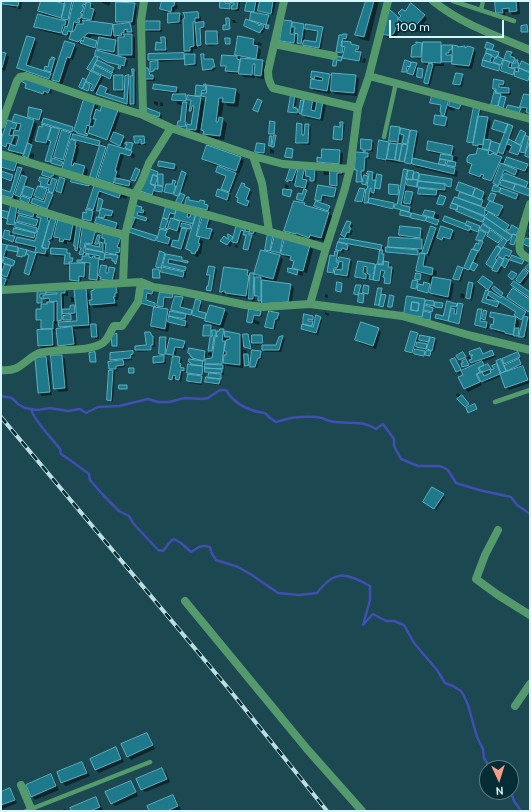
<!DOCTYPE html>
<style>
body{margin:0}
#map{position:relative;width:531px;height:812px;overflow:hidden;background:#1b4851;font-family:Cabin,sans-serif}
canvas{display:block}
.frame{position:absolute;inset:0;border:2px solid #d7f6fe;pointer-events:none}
.north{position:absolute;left:479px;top:760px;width:40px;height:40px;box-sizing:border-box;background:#072d34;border:1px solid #5a7d85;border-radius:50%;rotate:176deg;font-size:11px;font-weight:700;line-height:16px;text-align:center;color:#d7f6fe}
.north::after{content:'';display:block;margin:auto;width:14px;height:18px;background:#f49e8a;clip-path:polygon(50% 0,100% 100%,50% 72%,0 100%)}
.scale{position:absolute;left:389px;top:20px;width:115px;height:18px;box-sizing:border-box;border:2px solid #d7f6fe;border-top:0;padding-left:5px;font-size:12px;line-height:14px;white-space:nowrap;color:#d7f6fe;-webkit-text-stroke:3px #072d34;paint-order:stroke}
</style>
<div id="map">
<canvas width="531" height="812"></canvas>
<div class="frame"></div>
<div class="north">N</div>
<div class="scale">100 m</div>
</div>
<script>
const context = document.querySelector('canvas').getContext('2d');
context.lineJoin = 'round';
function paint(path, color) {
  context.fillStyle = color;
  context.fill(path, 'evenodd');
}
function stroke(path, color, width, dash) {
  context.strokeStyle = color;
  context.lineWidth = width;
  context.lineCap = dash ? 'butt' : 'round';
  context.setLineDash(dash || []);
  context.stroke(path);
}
paint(new Path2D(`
 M1,1H18L16,8L1,4Z
 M20,1H22L21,9H18Z
 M42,1H80L87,4V3L91,4L93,6L92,9L96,12L93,22L112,25L115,28L121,25L117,22L134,4L137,7L135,25H131L134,34H131L135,38V58H124L128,61L126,67L123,66L121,70L119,68L120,66L110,63L98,57L102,53L97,48V50L74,42L71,38L64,34V36L39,30L35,26L45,16L39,11ZM82,21L84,22V25L81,23ZM126,31H128L131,35H126ZM115,35L117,38H119V54L124,59L104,53V52L115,54L117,43L114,40ZM92,36L100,37L99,45L97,42L88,39Z
 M99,1H111L109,6Z
 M163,1H177L176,4L178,6L177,9H175L174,14H180L182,16V20L186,19L198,14L201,17V21H198V23H203L205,25V29H201L202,47H200L197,45V49H193V55L196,57L197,66H188L186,64V60L156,62L158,63V69H154V72L151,71V61L149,60L183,54L186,57L190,55L185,51L184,20H180L181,24H171L169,22V13L164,12L161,9Z
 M221,1H227V4H229L233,7L236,6L232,3V1H240L239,11H235L231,7V10H223L221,8Z
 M248,1H256L258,2L255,14L263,15L259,11L261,1H276L273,15L266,14L270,18L267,28V26L262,24L266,28L262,34L245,26L254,23L251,20L252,13L246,10Z
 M367,1H379L369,41L360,39L356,35Z
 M496,1H519L520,14L513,15L510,12H505V16H501L497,13Z
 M405,12L424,15L427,19L416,33L401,20L397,36L394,39L386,37L383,34L398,18L399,19Z
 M232,20H235L236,23H233Z
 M284,21L304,25L306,27L322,28L324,30L321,49L306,46L303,44V46L300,45L296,42V44L283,42L281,40ZM293,28H296L295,33L299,35L298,39L295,35H292ZM306,28L308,31L319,32L317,43L304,41Z
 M159,22L161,24L162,32H148L146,30Z
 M217,32L219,34V45L209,46L207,44Z
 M346,35L348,37V40H344V42L351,43L360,49L359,52L362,55L361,62H362L364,58L366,59L365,63L345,59L343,57L344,55L339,53L337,51L340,36Z
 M165,38L167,40V52L158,51L156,49Z
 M34,39L37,42L29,67L49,74L45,70L48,68L55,59L57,61L53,73L48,72L54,78L74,45L77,48L73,60L71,59L62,85L57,83L53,79L52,82L21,71L18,68Z
 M254,40L257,44L258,42L262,44L261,46L255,44L261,50L259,61H263L266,64L264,79L258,78L255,75V78L244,77L241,74L228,73L226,71V68L222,66L223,56L238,57L236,55ZM239,58L242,59V63L239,60Z
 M423,43H441L444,46H452L458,48H473L476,52L472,69L456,67L453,63H444V66H435L430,86L428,85L425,83L429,65H426L423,62V59L414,58L412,56L421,44L423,46ZM450,51H454L453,58L450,56Z
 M493,45L492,51L499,53L498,58L503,60L502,65L497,64L502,69L511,53L513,55L512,58L517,61L518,64L521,66H530V82L504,72L501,70V72L485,67L483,65L488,62L485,59L488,49ZM493,56L496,57L494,62L498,65L491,63ZM511,66L513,68L520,69L518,73L510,69Z
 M1,53L6,54L9,57L5,71L1,70Z
 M204,55L206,57V60H212L215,62L216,69H214V71H207L204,69Z
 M95,57L98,60V61L115,70L113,74L108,72L113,77L111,80L104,77L99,86L109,91L107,94L125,101V92H117L115,90L123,76L126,79L129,76L131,78L133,77L134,70L136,72V105H133L131,103V96H130L129,105L99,95L92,90L94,86L87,81L93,71L88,68ZM96,64L102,69L101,70L95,66Z
 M406,62L412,64H416L418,66L415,76L408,73L411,67L408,66L406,73L403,71Z
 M148,69L150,71L151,76L155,78V81H147L145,79Z
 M313,72L329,75L333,78L355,76L359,79L357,96L335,94L331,89L330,94L314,91L311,88ZM318,79L324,80L323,82L318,81Z
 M462,75L464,77L462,87L456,86L454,83Z
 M84,80L90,87L89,91L83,87V89L81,87Z
 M495,80L503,82L505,84V86H501V88L509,89L511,91V95H501L506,99L503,108L492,104L495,90L494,89Z
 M27,85L50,88L52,90L51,94L46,93L45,95L28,90L26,88Z
 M205,85L208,87L236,90L240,95L238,107L228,106L224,102L221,119L227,123L224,140L209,138L200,128V133L191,132L188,129L180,128L178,126L181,122L183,106L177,104V102L173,100L174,93L157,91L154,89L177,88L179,90L178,95H185L188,98H199L196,95L205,87ZM204,91L207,92V94H203ZM203,96L206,100V103L200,98H203ZM187,99L191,103V107L187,104ZM188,109L194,114L192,126L186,124Z
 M295,96L297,98L295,110H297L300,113L303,101L305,103L312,100L317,104L323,102L326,105L323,121L306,118L303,114H301L299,112V115L291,113L289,111Z
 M530,96V115L527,112V111L525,110L521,107Z
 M258,100L263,103L259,112L255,111Z
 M448,100L451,104L460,105L462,107L461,110L455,108L454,111L448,109L446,117L448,120L447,127L437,125L435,123L441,116L442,106L434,104L432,102Z
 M154,101L158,102V106L154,104Z
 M160,102L163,103V106H160Z
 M94,103L98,106L96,110L100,112L117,111L120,114L114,133L126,139L122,147L111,141V142L93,136L89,132V136L77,133L75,130L74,133L69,132L74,137H82L80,135L100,142L102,144L101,147L108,151L131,152L135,155L134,158L124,155L118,174L120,175L119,179L130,182L132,184L131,188L117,184L116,186L103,182L99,178L98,180L93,178L101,148L74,140L79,145L78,148L79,150L75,164L85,166L88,170L86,179L65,162H63L62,166L48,163L46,161L52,143L49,140L48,145L38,142L36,140L47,127L43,123L45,119L73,128L75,130ZM94,118L97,121L95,124L93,122ZM54,157L59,162L53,160Z
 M479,108L481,110L480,117L487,118L491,122L487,141L501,147L505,134L495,131L493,129L512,126L514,128L510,140L516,144L521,132L525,133L519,146L522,148L526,134L530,139V159L526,156L527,155L521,153L520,156L506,150L505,155L499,152V155L490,150L485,149L484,147H481L480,150L501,158L506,162L527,165L529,167L527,173L520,170L517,176L506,172L505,174L527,182L529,184L527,189L530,190V197L501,185L500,188L502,190L518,194L520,196L518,200L503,195L501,193L494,191L499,188L494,183L487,181L484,178L483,179L473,176L470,172L472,165L468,161L477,155L479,148L468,142Z
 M41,111L43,113L41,121L32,119L37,124L31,146H32L30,153L34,154V158L25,157L13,153L10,149L1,145L8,122L16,124L13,121H33L29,117ZM16,125H18L14,134L19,138L17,147L13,146L16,139L11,136ZM19,125L21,126L20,133L17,132Z
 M148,114H160L162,116L161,119Z
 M343,123L345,125L343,141L336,140L334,138Z
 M298,124L302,125L306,128L309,125L311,127L310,145L299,144L297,142Z
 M392,127L400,128L402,130L410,131L412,133L417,132L419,134L414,159L442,166L440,164L442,155L430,152L428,150L429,142L453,147L455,149L453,156L458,157L455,167H453L458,172L457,177L416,167L413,164V165L380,160L378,158L388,143L390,145L393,144L390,141ZM401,134L404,136L403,143L406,145H400ZM446,161L449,162L448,165L451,168L445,166Z
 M275,136L276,137L275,147L270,145L272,137L274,139Z
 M135,137H144L146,139V145H144L140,142L141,145H138L136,143Z
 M372,141L374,143L373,152L364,150L362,148Z
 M264,145L266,147L265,154H259L256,152Z
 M270,149L274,150V154L270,153Z
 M323,150L340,151L343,154L342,166L321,165L318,161L322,159Z
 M357,153L368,154L370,156V159L367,158L366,172H363V176L369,178V175L368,174L373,173L375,175L374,181L377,183L381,176L382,177L380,189H376V194L372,192L370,199L393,204L395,206L398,205L400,196H392L390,194L398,186L401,189L405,170L413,172L414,174H419L451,180L453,182L452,188L447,187L446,192L439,191L438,197L421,196L419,194L422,187L407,184L406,192L412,193L414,195L412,205L407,204L404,201L403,206L410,208L412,210L411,214L427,218L424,215L434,213L439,215L438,221L434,217L433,220L439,222L438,225L414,219L411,217L402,215V211L395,208V210L371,205L370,203L369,205L367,204L364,202V204L358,202L356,200L364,190L367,192L369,187L368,185L359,183L357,181L358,172L356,170Z
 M1,158L17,163L19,165L18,168L22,169L25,173L24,176L28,179L26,187L34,190L36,193L45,189L41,185L42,183L40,181L48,180L51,183L56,181L59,184L65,179L67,181L63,194L56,190L55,194L51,193L49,191L50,189L44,188L49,192L46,209L34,204L32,202L33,198L32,197L31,198L27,197L31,200L29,204L22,201V198L17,196L16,201L1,196V190L11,193L14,183L1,178V172L13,176L15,179L17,173L1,168ZM23,194L28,199L22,197ZM35,196L43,201L42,202L33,199Z
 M241,158L244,161L239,174L234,172L238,175L231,193L226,191L231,196L229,201L219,198L217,196L227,193L223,189L227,176L217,172L219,167L207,162L203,159Z
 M175,165L177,167L176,171L161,168L159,166Z
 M304,168L307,171L315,170L317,172L316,183L313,182L311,178H309L305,175L304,180L309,183L307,190L305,189L307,192L304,201L298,200L303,195L305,189L298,188L296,186L298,176H296L294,183L291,181L290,183L287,181L296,169L298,172Z
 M323,169L341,171L343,173V175H339L338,187H334L337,191L336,198L324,197L323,203L318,202L316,200L318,186L334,188L331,185V175H324Z
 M149,170L163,175V186H161L165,190L173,186L175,182L178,185L186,174L188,176L181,195L185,197L182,204L178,202L180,197L176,195L175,196L167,193L163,190V192L156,191L154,196L141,191ZM159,176V185L162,187L156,189L152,184L156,185Z
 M54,173L56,175L55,178L53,177V179L45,177L43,175Z
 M72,181L91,184V187L74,183Z
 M285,184L289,186L288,189L285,188Z
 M459,184L476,191L478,204L480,205L485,194L486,195L483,202L484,203L482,208L486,210L491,201L495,195L496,196L494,203L504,209L500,217L493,216L511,228L519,229L514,245L511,244L508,241L503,248L511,252L513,254L512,256L523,261V264L512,260L508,256L506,260L510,262L506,268L503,266L499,274L495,272L494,269L487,264L497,247L505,252L500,245L490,238V234L482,229L481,232L486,234L482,243L484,244L480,251L475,249L480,241L478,240L480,234L472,230L471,233L446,223L444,221L446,217L467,225L468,222L481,229L489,228L484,223L460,213L458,211L459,206H457L456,210L451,208L458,200L461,193L457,190ZM487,210L489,213L486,218ZM496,232L505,238L503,241L495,233Z
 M244,185L246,188L252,192L248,202L250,204L249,207L238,202Z
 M95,186L127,196L126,199L122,197L121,199L101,193L99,199L103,201L101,209L112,212L114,214L113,218L107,216L106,221L117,224L119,226L117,230L98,225L96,222L104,220L100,217L101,212L98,210L100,200H98L95,211L91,209L95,214L93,222L85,221L83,219L93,212L88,207Z
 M53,196L54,197L49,210L48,209Z
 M189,198L191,201L200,203L204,202L206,204V206L210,208L209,211L188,206Z
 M294,202L305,204L308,207L320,210L315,206L329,207L331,209L330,214L333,217L325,242L315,239L314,242L290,235L285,230Z
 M135,206L142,208L146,213L145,215L140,213L139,216L147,218L149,220L148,222L137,219L133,229L156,237L159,239L164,231L161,228L167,220L164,217L167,207L188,213L191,216L192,214L209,219L211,221L208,229L214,232L211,240L198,237L203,241L201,254H199L198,257L195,256L187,249L194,225H191L190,229L184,228L188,232L183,250L174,247L172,245L178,242L181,233L171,230L169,228L171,221L168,220L166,229L169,231L164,229L168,234L167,238L172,241L170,246L160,243L158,240L157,242L130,233ZM172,214L176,215L174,221L170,219Z
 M17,207L19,209L34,213L36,215L35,218L22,215L18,211L16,223L23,225L18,221H38L40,224L41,219L39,216L47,217L51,221L52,220L58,223L73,225L77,229L80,226L84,230L99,232V234L96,233L95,240H99V243L103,244L107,247V244L103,238H120L124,241L122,256L119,255L118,257L117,264L113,259L106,258V261H103L101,257L94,256L100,261V272L106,267L109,270L114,269L116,271L114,283L103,280L99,276V281H92L90,279L91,265L86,264V278H81V282H73L71,280V266H67L65,264L66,257L54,256L52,254L67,250L71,256V259L74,261V264H78V261H83V256L81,254V252L76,250V234H75L73,243L67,241V244H64L54,235L53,241L51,240L50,243L51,245L50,250L44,249L49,254L48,257L39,255L36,251L37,249L20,245L16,241L15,243L6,240L4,238L6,231L10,232L12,234L11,236L17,240L36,242V239L16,235L14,233L20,231L16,227L10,226L8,224L9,220L1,219V211L8,213L10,215ZM34,226L39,228L38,231ZM95,242L101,245L100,248L94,246ZM86,251H88L87,257H85ZM105,251L109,255H105ZM88,255L94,256L93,259L91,258Z
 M528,219L530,220V226L527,225Z
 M348,222L353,225L351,230L353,231L351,235L349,234L347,239L382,246L384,248L383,262L389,263L391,265L390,268L394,270L391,285L387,284L385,282L386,279L384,277L385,272L382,271L380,283L377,282L375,280L374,281H372L370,279L371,276L368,268H365L364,274L368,277L367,280L358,279L356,277L359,263L374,265L377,267L382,266L379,263L380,251L346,244L350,248L349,251L344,250L343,253L337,250L343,245L340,241L345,240V237L342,235Z
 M237,225L248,229L247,233H249L251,229L256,232L255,235L251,234V236L253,238L250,251L244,248L247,237L244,234L245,232L243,231L239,244H236L238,246V248L234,246L235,245H237L233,241L230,247L224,243L232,238L234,240Z
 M401,227L421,229L423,231L422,240L426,244L436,229L438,231L429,256L423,252H420V254L425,255L427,257L425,268L437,271L436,276L434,275L433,278L451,281L454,284L451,300L434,296L430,292L429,294L412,288L414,281L418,283V285L424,287L429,285L432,287V283L429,282L430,276L419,273L417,271L421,256L389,253L387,251L391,249L389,246L404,239L400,235Z
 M442,227L455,233L452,240L445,238L444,241L438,237Z
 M529,229H530V238L528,236L530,233L528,231Z
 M269,234L310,246L313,250L307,273L303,272V276L289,272L297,271L294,267L295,263L291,260L292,258L286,257L283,254L275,253L272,250L271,254L279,256L283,259L276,283L291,285L294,288L291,305L261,303L255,295V301H252L250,298L229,296L227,294L224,295L221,292L247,271L250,274L255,275L261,251L270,253L266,250ZM256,274L257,276L260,278H256ZM260,278L275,282V283L263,280Z
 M1,239L3,241L2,245L8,248V246L38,254L31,276L25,273L30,257L26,253L25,257L23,256L22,257L18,256L19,252L8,250L6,259L14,261V266L1,262Z
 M337,252L339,254V258L350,260L352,262L349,278L337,276L334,273V274H330L328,272ZM338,261L344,264L342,271H338Z
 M477,252L479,254L475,264L478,266L475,271L472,269L471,272L465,268Z
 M164,253L167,256L182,258L184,260L183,263L171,260L170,264L185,268L187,270L185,278L164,274L162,272L163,270L157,267ZM164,265L168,270L163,269Z
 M1,264L12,269L9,279L2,275L1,278L8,281L5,289L1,288Z
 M215,268L217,270L212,292L207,289L209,287L211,277L208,275Z
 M462,268L464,270L461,282L454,278Z
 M528,273L530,275L523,285L519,282Z
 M483,277L492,284L494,286V287L503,295L502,296L493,288L490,291L481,284Z
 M473,284L475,286L472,301L467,298Z
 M360,286L359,294L364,295L363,303L359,302L360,296L355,294Z
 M116,287L119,290L118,300H115L117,303L118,306L94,308L90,304L91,325H95L98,327L99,339H95L93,337L92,328L73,329L75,332L77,347L62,348L59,345L63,329L60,327L61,323L57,319V324H55L56,331L54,332L55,347L41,348L39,346L45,331L42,328V323L37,320L42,310V305H40L38,303V291L46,290L48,293L64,289L68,292V296H64V310H71L74,306L77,309L86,289L89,293L90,301H93ZM41,296H44V298L47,301H51L53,303L44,305ZM71,315H77L78,322H65L64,321L71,320Z
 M144,289L152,291L154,293V295L149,294L147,302L155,303L157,306L156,308L161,309L158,306L161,293L172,295L175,298H182L184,300L182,308L191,311L194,313L200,302L202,304L200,313L207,316L224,310L228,313L223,328L209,324L206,321L210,319L194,315L193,316L188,315L186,322L188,324L187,328L170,322L168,332L155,329L152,326L155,308L143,305L141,303ZM166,298L175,300L172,312L170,313L167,310L164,309Z
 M381,289L383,291V296L386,297L384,307L378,306L376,304Z
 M488,292L501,299L502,297L528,315L526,318L529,320L526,339L520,336L523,322L515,315L517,312L490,295L488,300L498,303L500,305L499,308L485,304L483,302Z
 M461,293L465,295L464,299L460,297Z
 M325,294L328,295V298L325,297Z
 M71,297L74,298V302H71Z
 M425,300L427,302H434L436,304H442L443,308L436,307L434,305H428L427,307L433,309L432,312L428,311L432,314L430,320L408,317Z
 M447,302L456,304L458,307L462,305L464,307L460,325L452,323L450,321L449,322L438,320L436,318L444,317Z
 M250,310L260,312L262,314V317L255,316V320L260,322L259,325L254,323V324L250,323L248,321Z
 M482,310L484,313V311L488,313L486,320L482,319V322L487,323L489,325L488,329L478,327L476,325Z
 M325,312L329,314L328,316L325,314Z
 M492,313L516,318L519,322L518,329L519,330L518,336H516V338L494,331L491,328L494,326V320L491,317Z
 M278,314L280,316L279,321L277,320L275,330L268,329L266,327Z
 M305,315L313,317L316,320L320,317L322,320L318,335L304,331L302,329Z
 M211,326L213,328V331L220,332L224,330L226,332L240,335L244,339L248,335L250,337V342L252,344V350L247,349L243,345V350H246L249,366L246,365L244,351H243V368L227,366L225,364L224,370H221L224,372V375H222L221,379H218L221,382V385L208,384L206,382L211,379L210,374L206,372V365H208L206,363L213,359V356L208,355V353H211L209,351L211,337H206L204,335Z
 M378,329L381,332L376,349L360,343L357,340Z
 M412,332L420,336L435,339L437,341L434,352H432L431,357L425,354V356L414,355L408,353L406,351ZM419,339L430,343L429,347L427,345L418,343ZM417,347L428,349L427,354L425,352L416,350Z
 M149,333L155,339V347H152V351L138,352L136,350L147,346Z
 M262,336L264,338V346H277L279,338L283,337L285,339L281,352H265L263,350V344L255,345L253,343Z
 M166,338L168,340L167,347L184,342L186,344L185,350L177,348L176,355L167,353V356H163L166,359V364H156L154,362L163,357L160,354Z
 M492,351L496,357L482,362L486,366H488L491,370L485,373L483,370L480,371L485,376L493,373L496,365L501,370V361L506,373L509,372L505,364L517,353L521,359L519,360L526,371L530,383L509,390L506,387L502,376L484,383L480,379L482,385L468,392L465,388L464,376L462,372L459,374L457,372L451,361H456L462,372L474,366L470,360V361L467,357L469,356L472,360L473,356L471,355L483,354Z
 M133,352L135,356H132V360L122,361L125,363V367L117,368L118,370L115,371L113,402H110L108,400L110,370L109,363L114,362L111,360Z
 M205,352L207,354L206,359L205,358L203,377L200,376L203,379L202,385L190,383L188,381L191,376L188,373L192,364L190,362L197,360L193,358L189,353Z
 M260,352L262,354V359H260L257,368H253L251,366Z
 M62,356L65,359L68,391L59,392L55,388Z
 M169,356L175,357L180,358L182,360L181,365L182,368L186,370L185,372H183L181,382L175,378L174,381L170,379L173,356Z
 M46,358L49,361L52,395L42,396L39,393L36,359Z
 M458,393L471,407L475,406L477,410L470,413L456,395Z
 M443,495L445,497L436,510L426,504Z
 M147,734L150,737L155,749L131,760L128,756Z
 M116,749L119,752L124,762L99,773L96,770L92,759Z
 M82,763L85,766L90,776L66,786L62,783L58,773Z
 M162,769L166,772L170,782L145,792L142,789Z
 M51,775L54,779L59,790L35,800L32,796Z
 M131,782L134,786L138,796L115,806L111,803Z
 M10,789L13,793L17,803L1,810V793Z
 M173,796L176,799L181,810L178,811H150Z
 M96,798L99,801L103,810L73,811Z
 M65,809L67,811H60Z`), '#0007');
stroke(new Path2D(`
 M1,396L12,398L18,404L25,408L37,410L50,408L68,411L80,409L86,413L98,407L119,406L148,399L158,402H169L185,398L202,399L208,398L220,390H226C235,405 249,411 265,413L270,418L276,422C281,421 286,419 291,418C300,417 313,416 322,418C325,419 327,421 330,421C346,425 361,419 376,429L383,424L394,439V446L401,459L418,466H440L448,470L456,483L479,490L511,497L517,505L530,514
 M31,409C34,421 52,438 60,449L61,454L70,460L89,474L90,480L103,495L119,511L129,516L133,523L158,550L163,551C167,547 168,542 174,539L181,543L191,552C198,548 201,544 210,547L211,552L216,560L238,567L252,575L278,593L299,595L317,593C335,569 346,573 370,586V600L363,625L373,614L386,621H394L404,625L414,643L437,670L445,683L453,686L461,691L463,694L468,705L477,737L483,749L484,758L490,768
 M511,792L514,801L521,811`), '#414eb3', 2.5);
const building = new Path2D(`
 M3,1H19L18,6L2,4Z
 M41,1H54L65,4L61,18L38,11Z
 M65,1H72L68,20L62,19Z
 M74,1L86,2L85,5L83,4L82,6H84L82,12H81L80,13L82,14L80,19L78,18V20H80L79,23L74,22L72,32L68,31L67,35L62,34L65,26L67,27Z
 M162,1L175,2L174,6H172L171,12L160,9Z
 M220,1H225V3H230V9L220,8Z
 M231,1H238L237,9H231L232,5H234V3H231Z
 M247,1H256L254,12L245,11Z
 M260,1H273L271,14L258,11Z
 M366,1H374L364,37L355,35Z
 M495,1H516L517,11L509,12V8L502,9L503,13H496Z
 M87,2L91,3L90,8L94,9L91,20L82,18Z
 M116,2L135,3L132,22H116Z
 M411,3L425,15L412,30L398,19L401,16L398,13L402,9L405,11Z
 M389,9L398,17V21L394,33L390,36L382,34Z
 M198,12L199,18H195V22H193L194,46L190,47V51H184L183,19L185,18L184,14L183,13Z
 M251,12L269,15L266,25H269L268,29L265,28L266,25L250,20Z
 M168,13H180L179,22L168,23Z
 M38,14L66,21L65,25H63L61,33L34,27Z
 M226,18H229L230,29L223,30V25H226Z
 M246,19L259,24V26L260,24L264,26L262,30H261L260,33L244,26Z
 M83,20L113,24L111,36L88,33L78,42L69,39L71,32L74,31L77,24H83Z
 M283,20L292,21L290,34H295L294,43L280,41Z
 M145,21H160V30H145Z
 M204,22V27L200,28L201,45L197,46L195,23Z
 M293,22L304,24L301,44L297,43L298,34L294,33L295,27H292Z
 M130,23L132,32H127V29L124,30V33H121L122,35L114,36L113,25Z
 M306,24L323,27L319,48L302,45L304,40L316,42L318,31L305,29Z
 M527,25L528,32H521V26Z
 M206,31H217L218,44H206Z
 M124,34H132V55H118V37H124Z
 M343,34H347L346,39L343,38L341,46L343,47L342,53L336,52L339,35H342Z
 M27,36L35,38L26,65L51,73L49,79L17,68Z
 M238,36L254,39L253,45L258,46L256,59L235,55Z
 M85,37L97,41L95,48L80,43L81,40L83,41Z
 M99,37L116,40L114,52L97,49Z
 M161,37H165L166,50H155L156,42L161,43Z
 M225,38H230V44H226Z
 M65,41L75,44L70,58L67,57L59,82L52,80Z
 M342,41L351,42V44L359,46L358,50L356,49L355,51L361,52L359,61L342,58L345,47L342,46Z
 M416,42L422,43L421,57H411L412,46L416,44Z
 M423,42H441V63L422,62Z
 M487,42L494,45L492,50L485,48Z
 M442,45H452V50H449V53H446V55H452V62H442Z
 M453,45L458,46V47L465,46V48L468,46L474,48L469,66L452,64Z
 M487,49L499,52L498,56H497L496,58L486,53Z
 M96,50L126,58L124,66L121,65L120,69L118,68L119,65L107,62L95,55Z
 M507,51L512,52L510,56L515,58L513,63L504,60Z
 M1,52L6,53L2,68H1Z
 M184,53V59L148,60V54Z
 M486,53L492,55L490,62L483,60Z
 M185,54H195V64L185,65Z
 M201,54H204V59H213L215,67H212V69L203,70Z
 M222,55L237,56V59L240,60L238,72L225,71L226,66H221Z
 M95,56L98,58L91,71L87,69Z
 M334,56L342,57L341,61L337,60L336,66H333Z
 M497,56L503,59L501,65L493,62L495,57L496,58Z
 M52,57L55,58L51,72L44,70L45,66L48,67L50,59H52Z
 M241,58L263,60L261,76L254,75L255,64H253L252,75L239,74Z
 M98,60L114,68L112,72L113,73L95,64Z
 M405,60L411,62L410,67L407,66L406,72H402Z
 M483,60L500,65L499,71L482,66Z
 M504,60L510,62L508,67L515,69L513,75L501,71Z
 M515,60H518L517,63H519L518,68H511L512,63H515Z
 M158,61V69H154V71L150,72V62Z
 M522,61L530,65V72L519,68Z
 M412,62L417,63L413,75L407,73Z
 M429,63L433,64L428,84L424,83V81Z
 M95,65L112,74L110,79L93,71Z
 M144,68H148L150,75H153V79H144Z
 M418,68L423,69L422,78L417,77Z
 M519,68L530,73L528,81L514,76L515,71L518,72Z
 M132,69H134V104H130V76H132Z
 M91,71L101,76L93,91L90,90L93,85L86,81Z
 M312,71L330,74L327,91L310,88L311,79L322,81L323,78L315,76L314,79L311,78Z
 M332,73L356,75L354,93L331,91Z
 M456,73L463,74L460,85L453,84Z
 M114,75H123V90H114Z
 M129,75L127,104L96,94L100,85L107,88L105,93L124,99L125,76Z
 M23,77L51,87L48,93L44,91L43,94L25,88L26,84L21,81Z
 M83,78L86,80L82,89L79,87Z
 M494,79L504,81L503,85L499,84V87L509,88V93H496V89H493Z
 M86,82L90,85L88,91L83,89Z
 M154,84L177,87L176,92L153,89Z
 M204,84H206L205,91L202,90L201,96H195L196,85L204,86Z
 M207,85L236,89L234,103L222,102L223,98H219L216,122H218L219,117L223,118L220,136L203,134L204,131L201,130L206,97L201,96L202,93H206Z
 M495,90H496L495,93L501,94L498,106L491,105Z
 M173,94H186V101L172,100Z
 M524,94L530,95V114L526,112L527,108L520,107Z
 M188,95L201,97L196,130L186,129L187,124L191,125L194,106H192L191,111H189L191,100H187Z
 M291,95H295L293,108L296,107V109H298L297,113L288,112Z
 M432,96L449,99L444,116L441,115V112H440L441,105L430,103Z
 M501,96L506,97L503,108L498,106Z
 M305,97L313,99L311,110L315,111L317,100L323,101L320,119L302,115Z
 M84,99L95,102L90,118L91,119L89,126L87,125L85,133L88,134L87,136L77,133V132L74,131Z
 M258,99L262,101L258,112L253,110Z
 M301,100H304L301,114L299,113Z
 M450,101L461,104L459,109L449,106Z
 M183,102H187L185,122H186L185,127L177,126L178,121H180Z
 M102,105L118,110L107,140L88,133L90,126L93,127L96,119H93L96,109L100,111Z
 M508,105L521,108L519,113L506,110Z
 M474,106L480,107L473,143L467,142Z
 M29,107L42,110L39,120L28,117Z
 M147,108L160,113L159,117L145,113Z
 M15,114L34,120L24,154L8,150L10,144L16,146L19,136L13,135L14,130L19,131L21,124L12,122Z
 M435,115L447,117L445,126L434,124Z
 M478,116L488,117L483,145L478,144V146L473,145Z
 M44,118L73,127L72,132L42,123Z
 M8,120L17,124L15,129L11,128L9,135L14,136L11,144L7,143L6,147L1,145V140Z
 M495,120L508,124L505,133L492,129Z
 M270,121L275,122L274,134H269Z
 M340,122H343L342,140L333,139L334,126L340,127Z
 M297,123L302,124V135H304L305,124H309L308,143H296Z
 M42,124L51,127L46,143L35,141L39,126L42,127Z
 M508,124L513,126L503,154L498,152Z
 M391,126L400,127L398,142L389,141Z
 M52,127L60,129L50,162L45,161L51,141L48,140Z
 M401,128L410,130L407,144L402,143L404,135L400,134Z
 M62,130L71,133L63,160L54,157Z
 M411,130L417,131L411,164L405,163Z
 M521,130L526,133L520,145L515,142Z
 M114,132L124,136L120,146L110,141Z
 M73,134L100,141L99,146L72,139Z
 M274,135H276L274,147H272Z
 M525,135L529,137L525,153L520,152Z
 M134,136H144L145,143L141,144V139L139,140V143H135Z
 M270,136H272L271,146H269Z
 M71,139L76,141L75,145H76L71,165L73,166L74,163L85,166L82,176L62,170Z
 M361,139L372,140L371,150H365V152L363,151V149H361Z
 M484,139L491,140L489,150L483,149Z
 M509,139L521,146L518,155L509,152L512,146L507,144Z
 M379,140L389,142L386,160L377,158Z
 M530,140V158L525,156Z
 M428,141L453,146L451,155L427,150Z
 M491,141L500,144L497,154L489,150Z
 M126,142L133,143L131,150L125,148L127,144H125Z
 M28,143L32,145L28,158L23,156Z
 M257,143L265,144L264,153L255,152Z
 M390,143L397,144L395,160L387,159Z
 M398,143L402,144L399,161L395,160Z
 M109,144L132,151L130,156L120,153L115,171H117L113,184L98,179Z
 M403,144L408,145L404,162L399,161Z
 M100,145L106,147L96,179L90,177Z
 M207,145L241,157L236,171L202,159Z
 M287,148L293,149L292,158L285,157Z
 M478,148L489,151L488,154L491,155L492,153L502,157L491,181L482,178L484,175L481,174L480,177L469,173L472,164L467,162V158L469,155L476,154Z
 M322,149L340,150L339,164L317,162V157L321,158Z
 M356,152L368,153V157H365L364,171H361L362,182H356L357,170H355Z
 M441,154L453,156L452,161L440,159Z
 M1,156L17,162L14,171L1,167Z
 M507,157L528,164L525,171L504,164Z
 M53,158L63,162L61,166L51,163Z
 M413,158L455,168L454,174L412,164Z
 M440,159L446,160L445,165L439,164Z
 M159,161L175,164L174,169L158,166Z
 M448,161L456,162L455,167L447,165Z
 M501,163L517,170L515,175L504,170L498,186L493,183Z
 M218,166L236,173L229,192L221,189L226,176L216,172Z
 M291,166L297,168L292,181L288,180V182L286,181Z
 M299,166L305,167L302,179L307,180L305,188L295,186Z
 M18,167L22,168L12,198L1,195V189L10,192Z
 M44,168L55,172L53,176H51V178L42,175Z
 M136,168L140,170L135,181L131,180Z
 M148,168L158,172L157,176L153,174L150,184L155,186L152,195L140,191Z
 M306,168L315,169L314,181H310V177L306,176Z
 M404,169L408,170L401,205L410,207L409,212L394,208L395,204H397Z
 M330,170H342V173H337V186L330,185Z
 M408,170L414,171L412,180L406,179Z
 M1,171L13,175L11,181L1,177Z
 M182,171L186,173L179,196L174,195Z
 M368,171L373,172L372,180H376L374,193L371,192V188H370L368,203H364L366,189H367L368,186H367L369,174H367Z
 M416,172L419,173L418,180L413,179V175Z
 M505,173L528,182L526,187L504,180L502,179Z
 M158,174H163V186L158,185Z
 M377,174L382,175L380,189L375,188Z
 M420,174L452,179L451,187L446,186V184L419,181Z
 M22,175L27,177L20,197L15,195Z
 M153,175L158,177L155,185L151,184Z
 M364,175L368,176L366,185L362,184Z
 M40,177L49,179L47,184L50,185L52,178L57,180L53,193L48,191L49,188L40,186L41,182L39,181Z
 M60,177L65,179L61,193L56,191Z
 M72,178L90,182L89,186L71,182Z
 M116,178L130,181L129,186L115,183Z
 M408,179L418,180L417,187L407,185Z
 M173,180L176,181L174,186H176L173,194L164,192L166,184H172Z
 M502,180L515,184L513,190L500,185Z
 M418,181L445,184V190L417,187Z
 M459,182L475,188L472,196L456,190Z
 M242,183L245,184L244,186L250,189L246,200L249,201L247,206L237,202L238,198L236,197Z
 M95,184L121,192L119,198L99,191L93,210L87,208Z
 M389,184L399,185L398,195L389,194Z
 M516,184L530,189L529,196L513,190Z
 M156,185L163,187L162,192L155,191Z
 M318,185L336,188L334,197L322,195L321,201L315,200Z
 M494,185L501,188L499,192L492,191Z
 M25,186L34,189L31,198L22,195Z
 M38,186L47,189L43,200L34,196Z
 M360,188L365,189L362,202L355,201Z
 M419,188L437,190L436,195L418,194Z
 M476,188L484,192L481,200L473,196Z
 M501,188L518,194L516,199L500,193Z
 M218,189L229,193L227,200L216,196Z
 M283,189L292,190L290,197L283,195Z
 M304,189L307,190L303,201L296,199L298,193L302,194Z
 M406,191L413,192L410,204L404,203Z
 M48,192L53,194L47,209L31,203L33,198L44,202Z
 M460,192L483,200L481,206L458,198Z
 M180,193L185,195L181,204L176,202Z
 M491,193L496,194L493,202L488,200Z
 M440,195L446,197L443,205L437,204Z
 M22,196L30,199L28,204L20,200Z
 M187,197H189V200L199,202L200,200L205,201L204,204L208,205L207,210L185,205Z
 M455,197L485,208V216L452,203Z
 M99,198L103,200L100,211H97Z
 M370,198L394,203L393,209L368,203Z
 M294,201L305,203L304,205L329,212L321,238L310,235L309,238L296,233V234L284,231Z
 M316,201L330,206L328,211L314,206Z
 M490,201L503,206L498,216L485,210Z
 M452,203L458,205L457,210L450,208Z
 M11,205L17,206L14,225L7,224Z
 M134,205L142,207L141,210H144L143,213L138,212L137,215L147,218L146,221L130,216Z
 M166,206L176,208L175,214L170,213L168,219L163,218Z
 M459,206L485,217L482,222L456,211Z
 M20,208L34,212L33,217L18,213Z
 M101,208L113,211L111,216L105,215L104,218L99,217Z
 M86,209L93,211L91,221L82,219L83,212L86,213Z
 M177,209L188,212L187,217H190L191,213L196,214L193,224L174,219Z
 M1,210L9,212L7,219L1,217Z
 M401,210L411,213L410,217L400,215Z
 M425,210L435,212L433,218L423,215Z
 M489,212L509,225L505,231L485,217Z
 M412,213L427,217L425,221L411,218Z
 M38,214L48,217L47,220L49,221L42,248L46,249L45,254L35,252L36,247L15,242L17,237L35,241L41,218L37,217Z
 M196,214L201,215L196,236L200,237L198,243L200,244L197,251H196L195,254L191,253V251L186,249Z
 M19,215L38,220L36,226L17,221Z
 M203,216L209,218L206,228L212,229L209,239L197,236Z
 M445,216L466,224L465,225L471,227L469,231L443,221Z
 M97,217L117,223L115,229L95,223Z
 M131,217L135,218L131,228L157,236L155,241L126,231Z
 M427,217L439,220L437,225L426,221Z
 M51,218L56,220L51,239H49L48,241L50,242L48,249L42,247Z
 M163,218L168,220L165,228L168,229V230L160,228Z
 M171,218L180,221L177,231L168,228Z
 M486,218L512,236L508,241L483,223Z
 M58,220L73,224L70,240L64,239L63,242L59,241L60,238L54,237Z
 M347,221L351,222L349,228H351L349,233L347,232L345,237L341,235Z
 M467,221L480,226L478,232L470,229L471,227L466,225Z
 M16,222L37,228L36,233L15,227Z
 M182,223L191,225L190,229L181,227Z
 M237,224L246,226L245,231L249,232L250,228L255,229L253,234L249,233V235H252L248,250L243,249L246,235H243L244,231L241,230L237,243L232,242Z
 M483,224L490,229L488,233L480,229Z
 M77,225H81L77,251L75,250V246H74Z
 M512,225L519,229L516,235L513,234L512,235L506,231L507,229L509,230Z
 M83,226L97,229V232H95L92,244L85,243L83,255L79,254L81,248H80Z
 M400,226L421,228L420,238L399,235Z
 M431,226L436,228L427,254L422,253Z
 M441,226L453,230L450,239L443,237L442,240L437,238Z
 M14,228L35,233L34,238L13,233Z
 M182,228L187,229L181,249L171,246L173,240L178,241Z
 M160,229L167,231L165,236L170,238L168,244L157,241Z
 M5,230L10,231L9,235L15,236L13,242L3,238Z
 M480,230L486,233L482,241L476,240Z
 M491,230L502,238L498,243L487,236Z
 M103,232L121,237L117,247L120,248L119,253L116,252V255L105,252L106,243H104L105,239L102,238Z
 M268,233L273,234L270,251L265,250Z
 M228,234L233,237L227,245L220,241L224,236L228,239Z
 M513,234L517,236L514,245L510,244Z
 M98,235H100L98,244H95Z
 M275,235L283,237L280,253L271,251Z
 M389,237L422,239V249L388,247Z
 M285,238L310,245L303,271L292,268L294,261L290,260L291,256L281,254Z
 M340,238L344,239V238L382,245L381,250L339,242Z
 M504,238L507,241L502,249L498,246Z
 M526,238L530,239V247L523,244Z
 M480,240L483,242L479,251L473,249L476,243L478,244Z
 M100,242L103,243V252L85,248L86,244L99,247Z
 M338,242L348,245L347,250L342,248L341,251L336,250Z
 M2,244L7,245L2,262L1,261Z
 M8,245L18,247V252L7,250Z
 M497,246L501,249L495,259L497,260L492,268L486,264Z
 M386,247L418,250V255L386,252Z
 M503,247L512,251L509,257L506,255L503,259L498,256Z
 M19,248L27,250L25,256H22V257L17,256Z
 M51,248L67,249V253H70V258H73L72,262H69V264H64L65,255L51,254Z
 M86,249L105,253L104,260L99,259L100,256L85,253Z
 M472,249L478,251L469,270L464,268Z
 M27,250L36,253L29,275L24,273L29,255L26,254Z
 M261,250L280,255L273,279L254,274Z
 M380,250H383L382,254H384L383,264H378Z
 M160,251L165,253L161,268L156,267Z
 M335,251H338L336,262H339L337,268H334L333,273L327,272L330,255L334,256Z
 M420,253L425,254L423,266L433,268L432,275L416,271Z
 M86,254H89V257L92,258L93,256H95V258H99L97,280L89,279L90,263L77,262V260H82V256H86Z
 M105,254L118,255L116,264L114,263L115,261H112V258H105Z
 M166,254L182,257V260L188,261V263L169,259L168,263L186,267L185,271L163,266Z
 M512,255L524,260L522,264L510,260Z
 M5,257L15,261L13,266L3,263Z
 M339,257L350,259L347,276L334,274L335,269L342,270L343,262L338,261Z
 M499,257L504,260L497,272L492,270Z
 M505,258L509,260L505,268L501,265Z
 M358,261L375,264L373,280L369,279L370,275L367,273V267L364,266L363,273L366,274V279L355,277Z
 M383,261L389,262L388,267H392L390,284L384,283L385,278L383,277L385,271L381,270L379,281L373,280L376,264L383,265Z
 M473,262L478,265L474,271L470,269Z
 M70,263H85L84,277L79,276V281L70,280Z
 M530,263V273L525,268Z
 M5,264L11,266L7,277L1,275Z
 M101,265L107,266L106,270V273H108L109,267L115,268L112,281L100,279L101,277L99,276Z
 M209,266L215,267L211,291L206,290L207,286H208L210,275H207Z
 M458,266L463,268L459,280L453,279Z
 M162,267L184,272L183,277L161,272Z
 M224,267L248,270L247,275L249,276L246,296L225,293V291H223L222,292H220Z
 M288,268L298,270L297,275L288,272Z
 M153,269H159L160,278H153Z
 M524,269L528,273L520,283L516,280Z
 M512,271L517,274L512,280L508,276Z
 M250,273H254L253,299H249Z
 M416,273L421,274L420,280L415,279Z
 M483,276L493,283L488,290L478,282Z
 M1,277L6,279L3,288L1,287Z
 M255,277H261V301H258V296H255Z
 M433,277L451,280L448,297L430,293Z
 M262,280L291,284L288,302L262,304Z
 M413,280L418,281L416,289L411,288Z
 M514,281L530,292V298L511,285Z
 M337,282L342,283L341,292L336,291Z
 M424,282L430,284L428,293L417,290L418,284L423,285Z
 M469,282L473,283L470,299L466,298Z
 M356,285H361L358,295L354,294Z
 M364,285L369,286L368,294L363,293Z
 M116,286L117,293H115V297H113L114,298L115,303L90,305L89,300H92L91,291L94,290V288Z
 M494,286L503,293L501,296L492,289Z
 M47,288H65V293H61L62,320L57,321V301L50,302L49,298L43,299V295L57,294V293H47Z
 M86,288L89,325L59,327L58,322L77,321L74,289Z
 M143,288L153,290L152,294L147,293L146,300L155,303V307L140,303Z
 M378,288H382L379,305H375Z
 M513,288L530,300V310L529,312L507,297Z
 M46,289V294H40V298H42V303H37V290Z
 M486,290L489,291L486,299L499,302L497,307L482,302Z
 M490,291L501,298L502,296L526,312L521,320L514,315L516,312L488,295Z
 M160,292L173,294L172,298L164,297L163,307L157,306Z
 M359,293L364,294L363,303L358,302Z
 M382,294L386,295L383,307L379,306Z
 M390,295L394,296L392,307H388Z
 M175,296L183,297L180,307L192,310L191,315L171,310Z
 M407,296L425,299L422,317L404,314ZM412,302L419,303L418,311L411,310Z
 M196,299L201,301L198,311L206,313L205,319L192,315Z
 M426,300L434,301V306L425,304Z
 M447,301L457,304L456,307L451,306L448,321L435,318L436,314L443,316Z
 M47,302H54V321H53V329H41V320H36V309H41V304H47Z
 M412,302L419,303L418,311L411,310Z
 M435,302L443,303L442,308L435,307Z
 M458,303L463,304L459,324L448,321L451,308L455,309L454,314H456Z
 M74,305L75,313L62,314V309H70V306Z
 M210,305L225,309L220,325L205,321Z
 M425,305L433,308L432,312L424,310Z
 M154,307L168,309L165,329L151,326Z
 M249,309L261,311L260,316L254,315L252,323L247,322Z
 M478,309H482L480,321L487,322L486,328L475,325Z
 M484,310L487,311L485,320L482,319Z
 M170,311L186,314L185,319L169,316Z
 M269,311L279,313L277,319H275L273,329L265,327Z
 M424,311L431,313L430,320L422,319Z
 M491,312L516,317L513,335L505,333V332L490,328L491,324L493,325L494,318L490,317Z
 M304,314L313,316V320L308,319V321H313L312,326L303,324Z
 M71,315V320H63V316Z
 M316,315L321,317L316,333L301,329L302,324L313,327Z
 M169,316L186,321L185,326L168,322Z
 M524,316L528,317L524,337H519Z
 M361,322L379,328L373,346L355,340Z
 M91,324H96L97,337H92Z
 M204,325H211V336H203Z
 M72,327L74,344L58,346L56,329Z
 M515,328H519L518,336H514Z
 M52,329L53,345L38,346L37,330Z
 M220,329H224L222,341H225L222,364H205V359L212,358L215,337L218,336L216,335L217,331H219Z
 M212,330H216V336H214L212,351H208L210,337L212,336Z
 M225,331L240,334V365L223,363L224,355H226V351H224L226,340L230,339V337H225Z
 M411,331L418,333L412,353L405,351Z
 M145,332H150L152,336H153V345H151V350H135V346L146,345Z
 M117,334V346H112L111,335Z
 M243,334H248L251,349L244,347Z
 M252,335H262L263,343H252Z
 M420,335L430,337L429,342L419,340Z
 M283,336L279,350H262V345H276L279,337Z
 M160,337H166L165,355L159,354Z
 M430,337L435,338L432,351L427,349Z
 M170,338L185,341L183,348L175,347L173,355L166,354Z
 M417,342L427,344L426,349L416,347Z
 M189,348L205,351L204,361L192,358V357L190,356V354L188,353Z
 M480,348L483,354L492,350L494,355L471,363L469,360L472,359L471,356L473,355H470L469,352Z
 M415,349L425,351L424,356L414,354Z
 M252,350L261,351L260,358H258L255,367H250Z
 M427,350L431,351L430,356L425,355Z
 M133,351V354L130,355L131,358L110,360V353Z
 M95,352L96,362H90L89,353Z
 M463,352L466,357L459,360L456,356Z
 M518,352L520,357L504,364L502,359Z
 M244,354H248L249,365L245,366Z
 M51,355H62L65,388L54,389Z
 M164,356V362L153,363V357Z
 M173,356L180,357L179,363L181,364L180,367L184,368V371L181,370L179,380L175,379L176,376L173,375L172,380L169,379Z
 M46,357L50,392L38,393L35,358Z
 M455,358L461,370L456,372L450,360Z
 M189,359L203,361L202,366L191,365V363L189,362Z
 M466,359L469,365L462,367L461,363H463L462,361Z
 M501,359L506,371L501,373L496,361Z
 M519,359L521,364L507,371L504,366Z
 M123,360L124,365L116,366V369H109L108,362Z
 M482,361L484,365L478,368L480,372L476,374L480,382L464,389L458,377L463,375L461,371Z
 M188,364L203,366L202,375L187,373Z
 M205,364L223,365V369L205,368Z
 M488,364L491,369L483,372L482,371L481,372L479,368Z
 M497,364L500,374L481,382L477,374L482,372L484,376L491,373L490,370L494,369L492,366Z
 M523,366L528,380L505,388L500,374Z
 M129,368H134V373H129Z
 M205,368L222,369V373L205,372Z
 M109,370H113L111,401L107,400Z
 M209,373L221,374V379L208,378Z
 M188,374L202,376L201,383L187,381Z
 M206,377L220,379L219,384L205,382Z
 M119,385H127V389H119Z
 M462,395L469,404L465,407L457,399Z
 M475,404L477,409L468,413L466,408Z
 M432,487L444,494L434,509L423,502Z
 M147,733L153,745L127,757L121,744Z
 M116,747L121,759L95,770L90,759Z
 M82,762L87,773L61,783L57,772Z
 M162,768L167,779L141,790L136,779Z
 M51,774L56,786L31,797L26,785Z
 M131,781L136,792L111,804L105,792Z
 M10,788L15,800L1,805V792Z
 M173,795L178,806L167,811H149L147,806Z
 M96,797L100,807L90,811H72L70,808Z`);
paint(building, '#1e7a8b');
stroke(building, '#5cb0c1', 1);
stroke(new Path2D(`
 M453,1L514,21
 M481,10L483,1
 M384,137L396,83
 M495,402L530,390
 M26,811L150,762`), '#559a6c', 4.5);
stroke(new Path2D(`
 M284,1L268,71C268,78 269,83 273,88L358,108
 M433,1C461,24 497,36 530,50
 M274,44L334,56
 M369,76L530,119
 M143,115L141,21L144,1
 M1,125L17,81L20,77L26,76L95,100L143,115L171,128L253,156L283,164L350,169
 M1,154C75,176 149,200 223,219C257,229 292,237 326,248
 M253,156L262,183L269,231
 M1,199L96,228L125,235
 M530,204C527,214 517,241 520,251C522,255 526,257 530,259
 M123,283L125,235L135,194L142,181L149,163L171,128
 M1,290L141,282L153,287L179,291L245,305L263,307L310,304L402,316L472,336L530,350
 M310,304L326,248L344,192L350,169L358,108L369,76L388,1
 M1,370C20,372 22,362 37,354C52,347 95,354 106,340C109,336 111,330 114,326H122L138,302L141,282
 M498,530L485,555L476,579L498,595L530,615
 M185,601L307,749L362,811
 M515,706L530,684
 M21,785L32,811`), '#559a6c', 8);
const rail = new Path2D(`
 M1,417L228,688L327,811`);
stroke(rail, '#bddee6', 4);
stroke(rail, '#072d34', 2.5, [8]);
</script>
